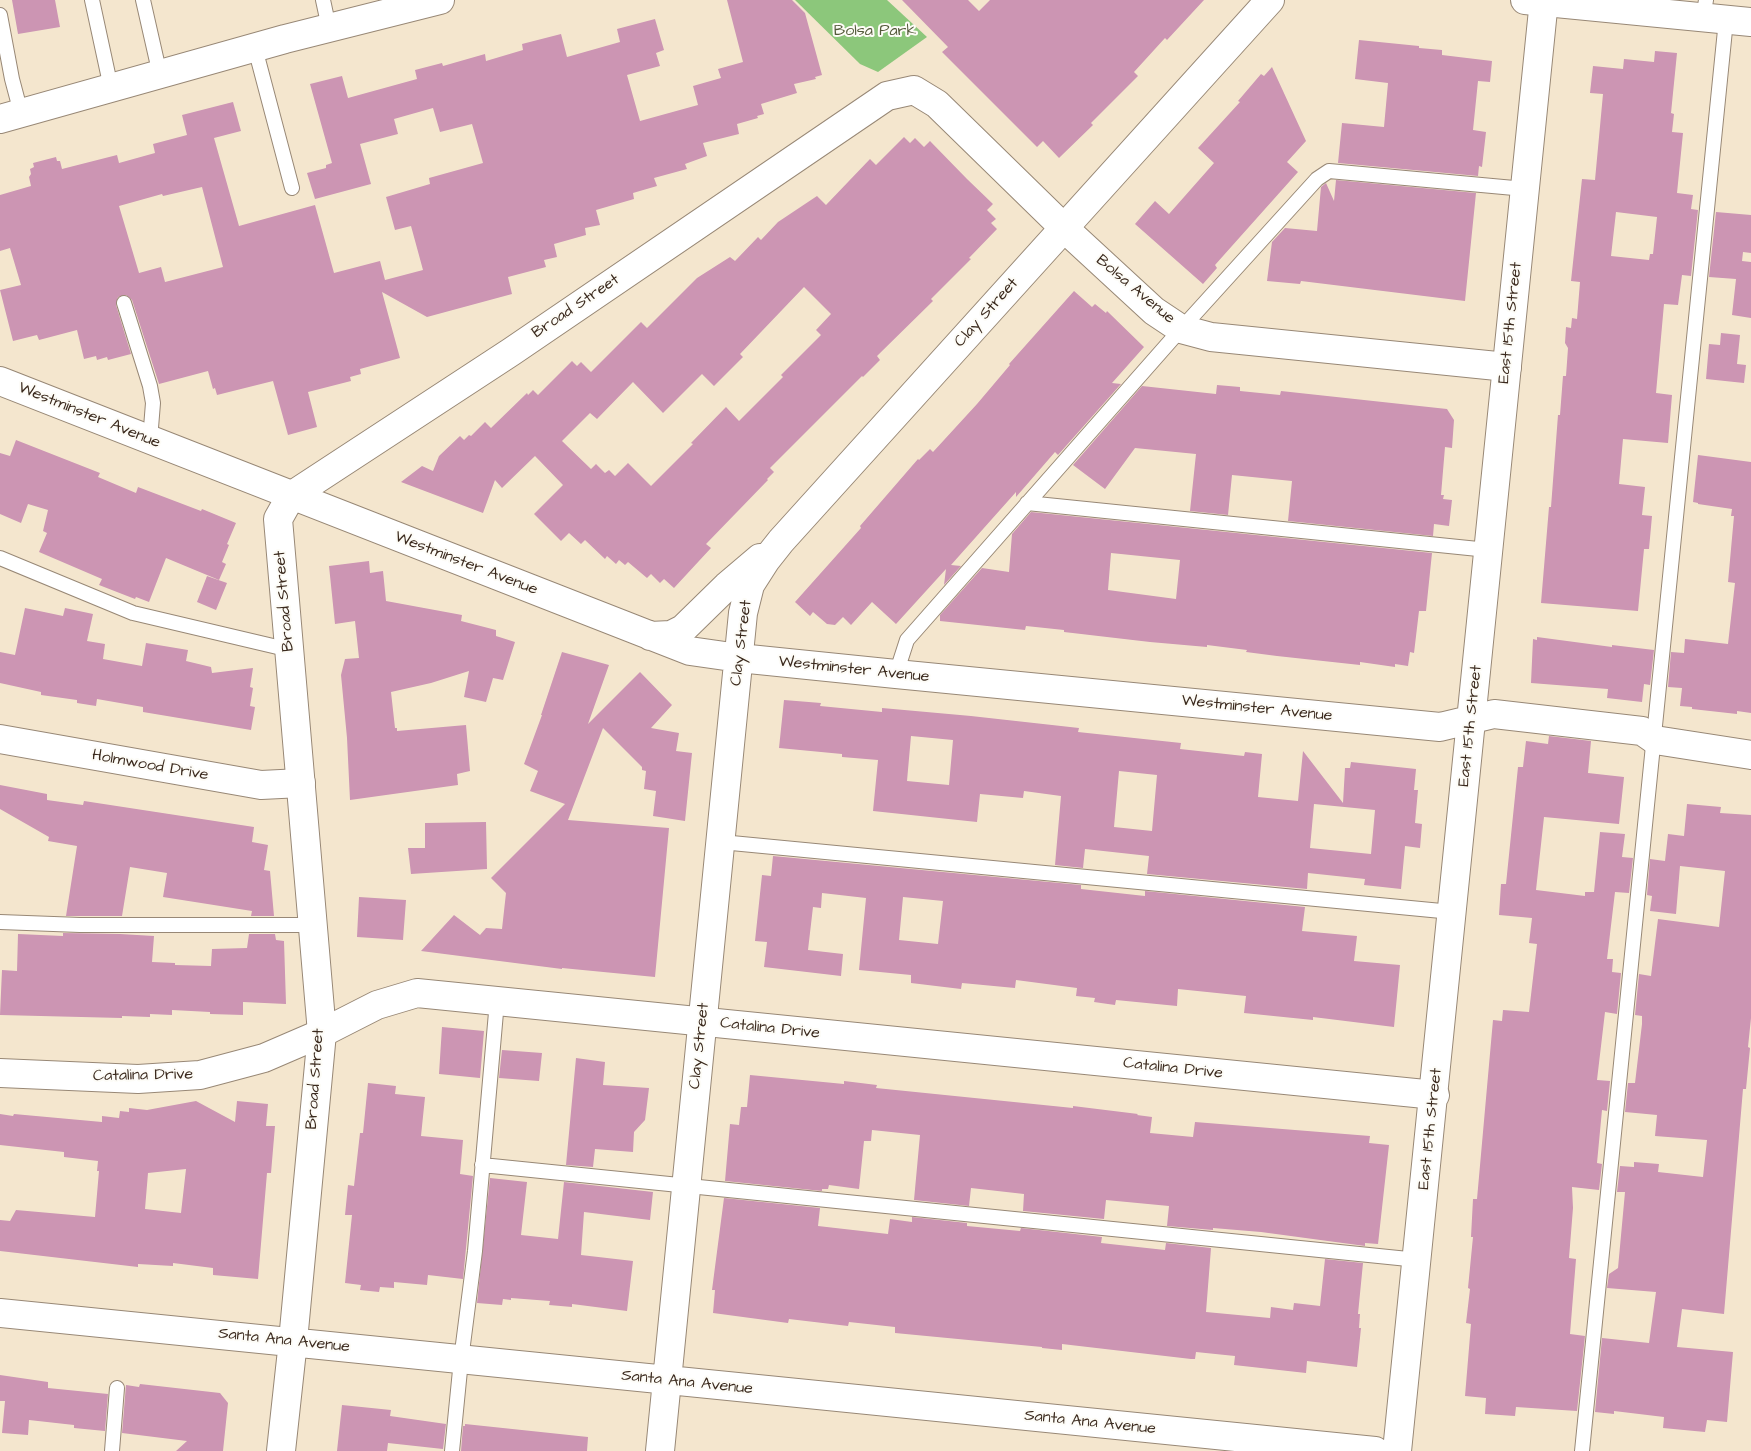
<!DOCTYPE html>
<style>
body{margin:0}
canvas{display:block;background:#f4e6ce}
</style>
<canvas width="1751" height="1451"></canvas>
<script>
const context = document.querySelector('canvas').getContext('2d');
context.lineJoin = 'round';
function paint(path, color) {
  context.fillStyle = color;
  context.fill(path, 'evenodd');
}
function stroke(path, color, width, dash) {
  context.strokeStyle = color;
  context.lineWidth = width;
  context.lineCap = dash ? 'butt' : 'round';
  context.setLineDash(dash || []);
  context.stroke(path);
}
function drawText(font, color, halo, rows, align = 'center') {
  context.font = font + ' "Architects Daughter",sans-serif';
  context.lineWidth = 4;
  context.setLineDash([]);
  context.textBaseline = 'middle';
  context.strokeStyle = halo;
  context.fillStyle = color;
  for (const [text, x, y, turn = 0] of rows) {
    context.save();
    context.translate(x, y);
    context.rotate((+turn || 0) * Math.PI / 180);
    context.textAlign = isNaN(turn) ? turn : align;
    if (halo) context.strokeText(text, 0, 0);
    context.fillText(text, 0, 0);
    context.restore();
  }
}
paint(new Path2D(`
 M795,0H887L927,37L878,72L860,64Z`), '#8cc77b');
paint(new Path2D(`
 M12,0H55L60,27L18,34Z
 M727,0H792L805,13L822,75L815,77L816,79L794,84L797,93L761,104L764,114L757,116L758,118L737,124L739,134L703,143L707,156L685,164L687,169L654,178L657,186L633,193L634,199L596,210L600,225L585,228L586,235L554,244L557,257L544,260L546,267L508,277L512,294L427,317L382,292L400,358L360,369L361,374L350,377L351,381L308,392L317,427L288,435L273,381L217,395L215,388L213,389L208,371L159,384L132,300L126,295L118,297L116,305L131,354L108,360L107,357L97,360L96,356L84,359L77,330L39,340L37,335L13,341L0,290L21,285L10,248L0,251V195L31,186L29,177L31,174L30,169L34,167L33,163L56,157L57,161H60L62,169L117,155L119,163L155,153L153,144L187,135L182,115L233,102L241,131L214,138L239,226L315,205L334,273L380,261L385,280L423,270L411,226L395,230L386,197L430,184L429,178L483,163L472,124L440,132L433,108L394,119L398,134L360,144L371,184L315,199L307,173L326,168V165L332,163L310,84L342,76L348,98L417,79L415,70L442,63L443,66L485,54L486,61L523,50L522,44L561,34L567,57L620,42L617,29L655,19L664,50L656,53L660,66L627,75L640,121L698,105L693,86L721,78L718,69L743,62ZM202,187L223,267L165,282L161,267L139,273L119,206L162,194L163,196Z
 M902,0H968L979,11L990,0H1204L1167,40L1165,38L1134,72L1138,76L1091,123L1093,125L1059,158L1043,141L1037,147L942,52L948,47Z
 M1359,40L1419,46V48L1442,50V55L1492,61L1490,82L1478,81L1473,130L1486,132L1482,167L1479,166L1478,176L1338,163L1342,123L1384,127L1388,83L1355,79Z
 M1655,51L1677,53L1671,113L1674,114L1672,132L1683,133L1677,193L1693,195L1691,209L1698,210L1691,276L1682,275L1678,305L1664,304L1656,393L1672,395L1668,443L1623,439L1619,484L1645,487L1642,515L1652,516L1649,549H1644L1638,611L1541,603L1549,507H1551L1558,415H1560L1563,376H1566L1568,348L1565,343L1566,327L1571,328L1572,318L1577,319L1580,282L1571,281L1582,179L1595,180L1603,94L1590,93L1593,66L1623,69L1624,59L1654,62ZM1616,212L1657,217L1653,254H1650L1649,260L1611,256Z
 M1272,67L1306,141L1287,162L1298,172L1215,265L1217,268L1203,284L1135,224L1155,201L1169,214L1214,163L1198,148L1240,102L1238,101L1261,74L1264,76Z
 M904,137L910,143L915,138L924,147L930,141L967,179L993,204L987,210L996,219L991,223L997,229L969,258L971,259L931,299L933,301L877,356L880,360L863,377L862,376L770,468L774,472L767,479L768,480L706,544L711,548L674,588L664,579L660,583L651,574L647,578L628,562L625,565L619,560L616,564L607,556L605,559L585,540L581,544L569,533L561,541L534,514L563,485L535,456L502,488L495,480L483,513L401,482L422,466L433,471L439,456L460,436L464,440L469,435L471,436L485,422L491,428L527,393L528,395L533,390L538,395L572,361L577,366L581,362L591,372L641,322L647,328L697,278L730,257L735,261L758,237L761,240L778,222L817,196L826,205L870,159L876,165ZM804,287L831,314L816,330L821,335L781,375L783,377L739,421L726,407L691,443L693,444L651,486L628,463L615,476L609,470L605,473L596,464L591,469L562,441L590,413L597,419L633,382L663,413L702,374L714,386L743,357L740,354Z
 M1336,180L1476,193L1465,301L1301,281L1300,284L1267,281L1272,242L1285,228L1317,231L1321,187L1326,183L1334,201Z
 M1716,212L1751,215V253L1743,252L1742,261L1751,262V318L1732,315L1736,279L1709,277Z
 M1074,291L1092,307L1095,304L1106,313L1107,311L1144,347L1112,383L1121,384L1058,455L1055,452L1016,497V492L951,565L961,566L944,585L946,569L896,624L872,602L851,625L843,617L835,625L827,624L813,612L810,616L795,602L861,528L860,526L918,459L919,460L930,449L933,452L977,404L1010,365L1009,364Z
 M1721,333L1740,335L1737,364L1746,365L1744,383L1706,379L1709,344L1720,345Z
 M1217,385L1240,387V391L1280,395L1281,391L1447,409L1454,420L1452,448L1445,447L1441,495H1444L1443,499L1452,500L1449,526L1434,524L1433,536L1288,521L1292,481L1232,475L1228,515L1190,511L1196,454L1135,448L1105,489L1073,465L1142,386L1216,394Z
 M16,440L100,473L98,477L136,493L138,487L201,511L202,509L236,523L227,544L229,545L222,562L226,564L219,580L166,558L149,602L136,597L135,599L99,585L102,579L39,552L47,533L43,531L48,510L28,504L21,523L0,514V453L10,456Z
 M1698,455L1751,462V713L1737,711V714L1692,709V707L1680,706L1682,688L1668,687L1671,652L1684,653L1685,639L1728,644L1735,583L1728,582L1734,516H1731L1732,509L1698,504V503L1693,502Z
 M1031,512L1432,553L1426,611H1419L1414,653L1410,652L1408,666L1395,664V667L1360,662V665L1277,656L1246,652L1247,650L1207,645V647L1150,642L1064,632V630L1026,626L1025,630L940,621V615L982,568L1009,572L1012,534ZM1111,553L1180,560L1176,599L1108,590Z
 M369,561L370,573L383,571L386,601L462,615L461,621L496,630V636L515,642L503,680L493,678L486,702L464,697L469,671L431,683L391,692L395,728H397V731L466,725L470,771L457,774L458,785L350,800L347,738L341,675L345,659L359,658L355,621L335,624L329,566Z
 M207,576L227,583L216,610L197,602Z
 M25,608L63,616L65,608L93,614L87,641L105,644L103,659L142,666L146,643L188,650L186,661L211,667L212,673L253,668L250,687L253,688L250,706L255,707L251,730L143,712V707L97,699L96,706L77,703V700L41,695V692L0,683V652L15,655Z
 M1537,637L1612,647V645L1654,650L1650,685L1644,684L1642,702L1607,698L1608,689L1531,683L1533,639L1537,640Z
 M562,652L609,665L588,724L640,672L672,705L651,728L679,733L676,751L692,753L685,821L653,816L656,791L644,789L646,771L642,770V767L603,728L568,820L669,828L655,977L562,968V969L421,951L454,915L480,935L486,928L502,929L506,893L491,878L565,804L530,791L538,771L524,764L542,715H541Z
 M784,700L821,703L820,706L882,712V708L971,716L1079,728L1078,732L1181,743L1180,749L1244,756L1245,752L1262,754L1258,797L1298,801L1303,751L1343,803L1345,768H1350L1351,762L1416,769L1414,790H1418L1415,823L1422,824L1420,848L1405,846L1401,889L1364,885L1365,879L1308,873L1307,889L1147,874L1149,856L1085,849L1083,868L1055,865L1061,796L1024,791L1023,798L980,794L977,822L873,811L878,760L842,757V754L779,748ZM911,736L953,740L949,785L907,781ZM1119,771L1157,775L1152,831L1114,827ZM1314,804L1375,810L1371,854L1310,848Z
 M1549,736L1591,741L1588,773L1624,777L1619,824L1544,817L1536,890L1585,896V892H1594L1600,832L1625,834L1622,857L1633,858L1629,893L1615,892L1607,959H1613L1612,972L1621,973L1617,1014L1605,1012L1597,1080L1610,1081L1607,1111L1602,1110L1597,1163L1602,1164L1599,1190L1572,1187L1573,1208L1569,1258L1576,1259L1570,1334L1585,1336L1577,1411L1516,1407L1515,1416L1485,1414L1486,1398L1465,1396L1471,1324L1466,1323L1470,1289L1468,1288L1473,1237H1471L1473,1199H1477L1493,1020L1502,1021L1503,1010L1529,1012L1537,944L1529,943L1532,918L1499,915L1501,884H1506L1518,767H1523L1526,741L1548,744Z
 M0,785L47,794V800L83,805L84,801L254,827L252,842L268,845L264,870L270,871L274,916H251L252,911L163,897L167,873L130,867L122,916H66L77,846L48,841L49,837L0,809Z
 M1687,804L1721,807L1720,813L1751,815V1018L1748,1047L1750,1048L1746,1089H1743L1724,1314L1682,1309L1677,1347L1733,1352L1727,1422L1707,1420L1705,1432L1663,1428L1664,1417L1614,1411V1414L1595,1412L1602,1338L1649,1343L1656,1292L1607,1288L1609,1274L1618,1268L1625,1192H1617L1620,1166L1634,1167V1162L1659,1164L1658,1172L1703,1177L1707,1140L1655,1136L1657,1115L1625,1112L1628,1083H1635L1642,1024V1016L1635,1015L1639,974L1651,976L1658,919L1719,927L1725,871L1680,866L1676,914L1650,911L1652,896L1647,895L1650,859L1665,861L1668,834L1684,836Z
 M486,822L487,869L411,874L408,848H425V823Z
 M773,856L1081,885V889L1145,896V891L1305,907L1302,931L1357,936L1354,961L1400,965L1394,1027L1313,1017V1020L1244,1013L1246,996L1178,989L1177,1006L1116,1000L1115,1005L1094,1002L1095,998L1076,996L1077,988L1016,980L1015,988L962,983L961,989L911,983V975L859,970L866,898L822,893L821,908L813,907L808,950L843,954L841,976L764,967L767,942L755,941L762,875L771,876ZM903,897L943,901L938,944L899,940Z
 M359,897L406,900L403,940L357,937Z
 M63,933L120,934L154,936L152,962L175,963V965L211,966L212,949L247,948L249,934H275L276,940L284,941L286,1004L243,1002V1015L210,1014V1012L172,1010V1015L150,1014V1017L122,1016V1018L0,1015L2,970L17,971L18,934L63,936Z
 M442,1027L484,1031L480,1078L439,1074Z
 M502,1050L542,1053L539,1081L499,1078Z
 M576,1058L605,1062L603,1085L649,1088L645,1120L634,1132L633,1152L595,1149L593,1167L566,1165Z
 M750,1075L844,1084V1081L877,1085L876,1088L1073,1108V1106L1138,1114L1137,1115L1152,1117L1150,1133L1193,1137L1195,1122L1370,1136L1369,1143L1389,1145L1378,1244L1365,1243V1246L1261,1232L1213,1228V1230L1167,1226L1169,1206L1106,1200L1104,1219L1023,1211L1024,1194L971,1188L969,1206L914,1200L920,1135L872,1130L871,1141H864L859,1189L829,1185L828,1189H822V1191L725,1181L730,1124L739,1125L741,1107H747Z
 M368,1083L396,1086L395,1094L425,1097L421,1136L463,1140L460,1174L473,1176L463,1279L428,1275L427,1285L394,1282V1288L380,1287L379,1292L360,1290L361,1285L345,1283L352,1215H345L348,1185L354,1186L360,1133H363Z
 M196,1101L235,1122L237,1101L268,1104L266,1126H275L271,1173H267L258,1279L213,1275V1268L173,1263V1266L138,1264V1267L0,1251V1220L10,1221L16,1210L95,1217L99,1171H97L98,1161L64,1157V1152L0,1145V1114L13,1116L14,1114L102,1122V1116L119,1118L120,1111L129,1112V1108L147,1110ZM186,1169L181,1213L145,1209L148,1173Z
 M490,1178L527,1182L521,1235L558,1239L564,1182L653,1192L650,1220L584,1212L581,1255L633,1261L627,1311L572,1304V1307L549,1305L550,1301L511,1298V1300L503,1299L502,1305L477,1303Z
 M724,1198L820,1208L818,1226L888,1234L890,1219L912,1222V1217L967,1223V1226L1020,1231L1021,1228L1102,1237L1101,1243L1165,1250L1166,1243L1211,1248L1206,1312L1270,1318L1271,1307L1293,1310L1294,1303L1320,1306L1325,1259L1363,1263L1358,1314H1360L1359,1328H1361L1357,1367L1307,1361L1306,1373L1234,1365L1235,1356L1196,1352L1195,1359H1191L1062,1344V1350L1042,1348V1347L895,1333V1327L849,1322L848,1326L789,1319L788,1323L713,1313L715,1290H712Z
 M0,1375L48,1382V1388L108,1394L105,1431L74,1428V1425L29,1420L28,1435L2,1433L5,1401H0Z
 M140,1384L220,1393L228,1403L223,1451H176L187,1441L122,1433L126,1385L139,1387Z
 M342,1405L391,1410L390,1416L446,1424L443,1449L388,1443L387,1451H337Z
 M465,1424L588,1437L587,1451H461L463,1426H465Z`), '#cc95b3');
const lane = new Path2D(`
 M92,0L111,88
 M143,0L160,75
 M323,0L329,28
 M0,15L12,79L21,113
 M1703,18L1706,0
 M255,48L292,188
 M124,303L150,386L153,403L150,440
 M1027,503L1488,550
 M0,558L133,613L290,650
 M896,674L907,640L1181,329L1317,179L1329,171L1525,189
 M721,842L1452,912
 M0,922L80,925H312
 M482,1165L1418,1260
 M112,1451L117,1388
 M452,1451L461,1360L475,1251L497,1001
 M1582,1451L1726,20`);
const street = new Path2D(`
 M1525,0L1751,22
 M291,496L511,352L887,96L914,90L937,104L1064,228L1154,311L1181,329L1211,337L1507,367
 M0,739L261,785L301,783
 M0,1073L138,1079L200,1075L264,1058L322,1033L377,1005L417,993L1435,1095`);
const secondary = new Path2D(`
 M0,119L285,39L440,0
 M0,381L690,651L739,658L896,674L1440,727L1494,714L1642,731L1655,740L1751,755
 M650,636L671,635L683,629L727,586L760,558
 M0,1313L1375,1451
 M281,1451L293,1341L322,1033L278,519L291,496
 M660,1451L743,613L750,585L766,560L781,541L1270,0
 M1397,1451L1544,0`);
stroke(lane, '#988876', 16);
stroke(street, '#988876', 30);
stroke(secondary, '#988876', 30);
stroke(lane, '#fff', 14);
stroke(street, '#fff', 28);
stroke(secondary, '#fff', 28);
drawText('16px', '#53593a', '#fdfcf7', [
 ["Bolsa Park",875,32]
]);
drawText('16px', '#3b2a1e', '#fdfcf7', [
 ["Bolsa Avenue",1135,290,40],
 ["Broad Street",576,307,-34],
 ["Clay Street",987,313,-48],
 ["East 15th Street",1511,323,-84],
 ["Westminster Avenue",89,416,22],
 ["Westminster Avenue",466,564,21],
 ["Broad Street",285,601,-95],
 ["Clay Street",742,643,-83],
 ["Westminster Avenue",854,670,6],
 ["Westminster Avenue",1257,709,6],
 ["East 15th Street",1471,726,-84],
 ["Holmwood Drive",150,766,10],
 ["Catalina Drive",770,1029,6],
 ["Clay Street",700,1046,-84],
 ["Catalina Drive",1173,1069,6],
 ["Catalina Drive",143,1076,-1],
 ["Broad Street",316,1079,-86],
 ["East 15th Street",1431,1129,-84],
 ["Santa Ana Avenue",284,1341,6],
 ["Santa Ana Avenue",687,1383,6],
 ["Santa Ana Avenue",1090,1423,6]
]);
</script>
